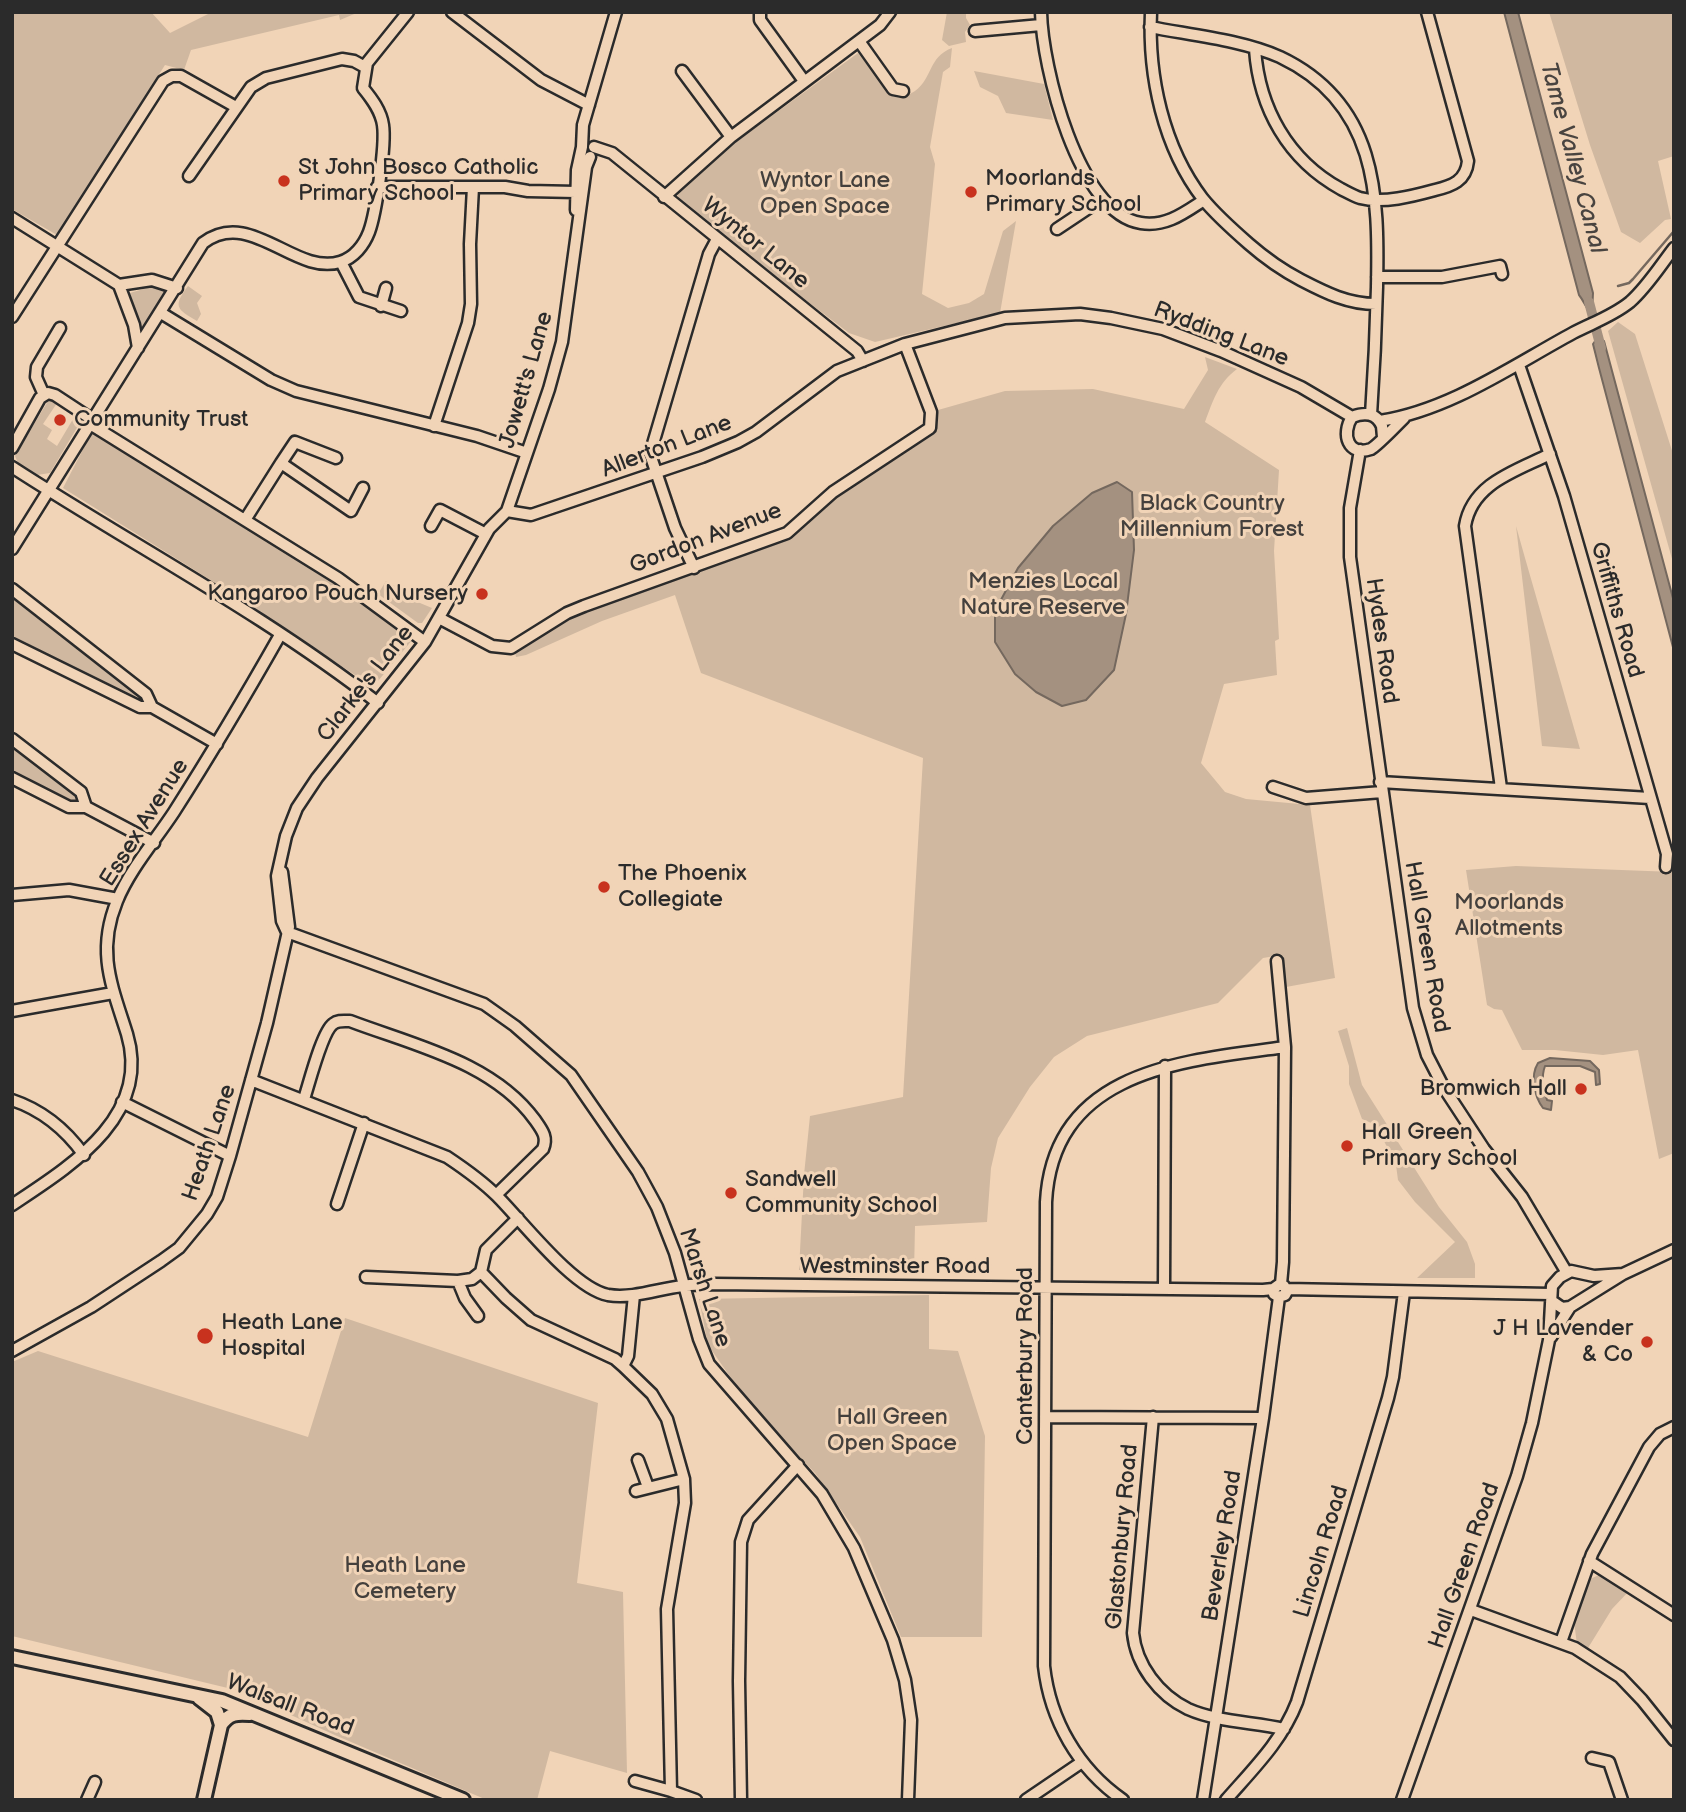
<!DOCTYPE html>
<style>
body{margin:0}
#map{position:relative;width:1686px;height:1812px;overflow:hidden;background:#f1d4b7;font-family:"Balsamiq Sans",sans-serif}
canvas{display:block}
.frame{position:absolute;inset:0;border:14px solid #2b2b2b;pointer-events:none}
</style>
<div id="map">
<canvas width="1686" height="1812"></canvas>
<div class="frame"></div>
</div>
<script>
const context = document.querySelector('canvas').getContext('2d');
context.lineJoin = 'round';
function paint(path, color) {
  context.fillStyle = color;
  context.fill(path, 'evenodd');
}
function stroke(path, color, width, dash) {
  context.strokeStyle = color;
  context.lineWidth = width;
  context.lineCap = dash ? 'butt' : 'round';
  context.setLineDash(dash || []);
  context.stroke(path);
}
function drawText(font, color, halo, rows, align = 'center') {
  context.font = font + ' "Balsamiq Sans",sans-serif';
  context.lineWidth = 6;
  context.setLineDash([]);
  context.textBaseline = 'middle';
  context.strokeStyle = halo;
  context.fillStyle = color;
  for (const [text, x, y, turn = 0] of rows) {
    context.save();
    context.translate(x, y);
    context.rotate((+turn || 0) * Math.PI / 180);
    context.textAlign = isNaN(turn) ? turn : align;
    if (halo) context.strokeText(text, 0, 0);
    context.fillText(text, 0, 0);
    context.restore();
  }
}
paint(new Path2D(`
 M12,12H151L170,33L212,12H359L340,20L339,15L191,50L184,70L165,65L57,235L12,209Z
 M947,12H966V18L970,25L965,32L966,42L949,46L942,40Z
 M1549,12H1674V156L1658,161L1671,219L1665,220L1640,243L1621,232L1590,145Z
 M952,48L950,67L943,72L930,147L935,164L922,294L948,308L969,303L984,294L1003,231L1016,221L1000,313L875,342L849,333L791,289L678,198L677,190L714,158L858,53L892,96L899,98C904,96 911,94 915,91C933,78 928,57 952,48Z
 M974,71L1044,84L1053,120L1006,113L998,96L980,87Z
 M157,285L163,287L166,296L147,326H140L130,293Z
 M188,286L202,296L197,303L201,314L197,321C176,309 173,306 188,286Z
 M1618,322L1635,334L1674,457V566L1608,331Z
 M1205,357L1237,369C1218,383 1213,401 1205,422L1279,470L1274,551L1279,639L1275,641L1277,675L1224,684L1201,763L1225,792L1246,799L1310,805L1335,978L1286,987L1281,955L1263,958L1218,1003L1087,1036L1054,1057L1030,1087L998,1138L991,1168L987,1222L915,1226L914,1273L799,1270L804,1175L810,1116L903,1097L923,758L701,673L675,595L602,621L526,655L516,657L514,647L567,613L787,533L833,492L924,434L931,412L1005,391L1093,389L1184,409L1208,370Z
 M48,401L57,403L43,424L52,430L47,439L57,446L76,414L81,421L50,473L37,475L18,463L15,456Z
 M92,432C201,499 310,564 413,639L373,687L233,594L63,488Z
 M1516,526L1525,558L1580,749L1542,746Z
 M386,581L409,594L408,598L432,608L422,623H418L378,594Z
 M12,594L137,691L134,700L12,637Z
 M12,746L76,795V801L69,802L12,773Z
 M1516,866L1674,872V1153L1659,1159L1638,1050L1603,1055L1555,1050H1522L1502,1010L1494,1009L1487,1005L1466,870Z
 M1347,1028L1362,1085L1439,1207L1467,1242L1475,1264V1278H1417L1455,1242L1415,1202L1398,1180L1396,1165L1376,1125L1362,1119L1349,1084V1066L1338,1031Z
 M929,1295V1349L958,1351L985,1436L982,1637H901L860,1537L815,1473L747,1401L708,1345L699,1299Z
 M345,1318L598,1403L577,1583L623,1592L627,1773L550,1751L537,1800H487L337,1736L236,1690L12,1636V1362L38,1351L308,1437Z
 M1599,1575L1629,1591L1612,1609L1588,1648L1577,1644L1574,1622L1588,1580Z`), '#d0b8a0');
const water = new Path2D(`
 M1504,12H1518L1593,293L1592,314C1586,309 1584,301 1579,295Z
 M1598,337L1604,341L1674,602V651L1599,368L1593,344Z
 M1117,482L1132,492L1134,550L1126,614L1114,670L1086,700L1062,706L1036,692L1015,674L995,642V611L1018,568L1053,526L1092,493Z
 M1550,1058L1590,1061L1599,1070L1600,1084L1596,1085L1595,1072L1580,1066H1545C1541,1077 1543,1087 1547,1100L1552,1101L1551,1110L1543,1108C1534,1096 1530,1076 1538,1063Z`);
paint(water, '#a49180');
stroke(water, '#74685e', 2);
stroke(new Path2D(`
 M1618,286L1629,283L1633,279L1674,231`), '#74685e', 2.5);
stroke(new Path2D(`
 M1589,302L1601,348`), '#a49180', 10);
const minor = new Path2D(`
 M452,12L541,80L589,105
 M760,12V20L804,81
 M1041,12C1042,66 1078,214 1141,223C1166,227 1184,213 1204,200
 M1151,12C1148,76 1163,147 1203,199C1216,215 1233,230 1249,244C1265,258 1282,270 1301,280C1326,293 1348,304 1376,304
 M1150,27C1191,35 1242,40 1280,57C1377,103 1379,194 1377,287C1376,329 1374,372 1371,415
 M975,31L1041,25
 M859,41L893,89L903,91
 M1255,49C1259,108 1288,160 1341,189C1347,192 1354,196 1360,198C1383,204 1413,196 1435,190C1452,186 1466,181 1468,161L1427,12
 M682,71L731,137
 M594,147L612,153L857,351L863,361
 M189,176L251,87L266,78L342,59L354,61L365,67
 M377,187H505L528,191L576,192
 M664,197L731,137L880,25L890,12
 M576,210L577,170L582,147L583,125L616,12
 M12,218L119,285L152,280L177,288
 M1057,229L1102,199
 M341,262L359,297L401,311
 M1377,277H1442L1500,266L1502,274
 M119,285L134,325L138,348
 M381,306L386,288
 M161,313L271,380L296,391L477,436L527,453
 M12,317L163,81L172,76H181L236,107
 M1519,365L1564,496L1667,854L1666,867
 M44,395L36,377L37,367L60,328
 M1380,421C1450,410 1512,366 1573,333C1592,323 1613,316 1630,302C1647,287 1660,266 1674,248
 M90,424L338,578L425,642
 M434,426L468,323L471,304L470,244L473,187
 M1383,437L1382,426C1376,413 1365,412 1352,417C1341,434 1348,457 1371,449C1377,446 1397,425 1404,418
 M12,448L40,398L48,393L55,395L93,420
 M1360,450L1350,508V557L1413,1008L1427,1055L1444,1088L1484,1149L1522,1197L1567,1273
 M281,463L295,442L336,458
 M12,467C134,546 264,614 378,703
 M507,511L531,515L702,457L738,442L756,432L837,371L905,344L1005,318L1080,314L1111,318L1163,329L1221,351L1301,387L1352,417
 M245,520L281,463L351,511L363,488
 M431,526L440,510L486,534
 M12,549L203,243C250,207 295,276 340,262C354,258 364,245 369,232C376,213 386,145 383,125C381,111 372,99 363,88L367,63L408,12
 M694,568L675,528L650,454L709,254L717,239
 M12,589L146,694L152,707
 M439,618L492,646L511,648L567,613L584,606L787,533L833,492L930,428L931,412L905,344
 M12,644L140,707H152L217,744
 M12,739L81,792L86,807L154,843
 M12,778L69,807H86
 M1380,782L1650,798
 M1273,787L1306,798L1382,792
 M1501,788L1465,526C1472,483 1516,471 1550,454
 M12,895L69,890L118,899
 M287,932L484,1004L515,1026L571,1075L638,1172L657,1207L675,1253L699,1339L709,1364L822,1494L854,1548L893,1640L905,1680L911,1720L908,1800
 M287,932L282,921L277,876L286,836L297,808L317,778L425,642L489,529L507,511L549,389L562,342L586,167L590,157
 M1277,961L1285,1047L1283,1262L1281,1284
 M12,1011L113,993
 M251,1080L447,1157C465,1169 482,1181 497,1196C523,1222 573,1288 608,1295C632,1299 658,1289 682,1286C693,1284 704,1285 714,1284L1263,1290L1273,1289L1280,1284L1284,1286L1287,1291L1285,1295L1279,1297L1274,1294L1273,1289
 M304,1099C309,1084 322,1032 333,1024C338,1020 343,1021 350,1021C413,1045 493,1062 535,1120C542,1130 548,1137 543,1149L496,1195
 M12,1100C42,1110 66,1130 84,1155
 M122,1102L230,1156
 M337,1204L364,1123
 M12,1205C69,1167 152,1117 127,1034C112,986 96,952 117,901C130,869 155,841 174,812C211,754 246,695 280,635
 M518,1218L486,1250L481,1272L506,1298L531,1320L615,1359L623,1366L628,1356L634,1295
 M366,1277L458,1281L472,1279L481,1272
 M458,1281L465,1298L478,1316
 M1164,1289L1165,1066
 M1286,1289L1550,1294
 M1552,1301L1562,1308L1570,1307L1623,1274L1674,1250
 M1551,1337L1570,1307
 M12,1351L91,1307L161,1261L179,1248L207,1214L217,1197L230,1156L267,1023L289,927L282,872
 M623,1366L652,1394L667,1419L684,1479L685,1503L667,1609L671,1791L696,1800
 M1045,1417L1263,1418
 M1153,1417L1133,1633C1136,1665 1159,1695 1188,1709C1217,1722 1254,1722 1284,1729
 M638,1460L648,1487
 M636,1491L684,1479
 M1589,1561L1674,1615
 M1471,1610L1575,1648L1620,1677L1642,1700L1674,1740
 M1561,1642L1592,1554L1649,1447L1660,1434L1674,1427
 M1592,1758L1609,1762L1622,1800
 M635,1781L671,1791
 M87,1800L95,1782
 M741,1800L739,1681L741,1542L748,1520L798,1465
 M1026,1800L1082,1762
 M1123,1800C1078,1769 1050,1720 1044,1666L1046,1202C1053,1070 1182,1061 1285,1047
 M1203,1800L1263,1418L1279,1297
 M1226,1800C1253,1769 1282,1741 1297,1702L1388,1398L1393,1377L1404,1292
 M1402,1800L1517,1476L1532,1423L1549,1340L1552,1286L1560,1277L1571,1271L1594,1276L1623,1274`);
const major = new Path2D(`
 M12,1657L222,1701L463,1800
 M199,1698L217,1712L221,1725
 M204,1800L221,1725C229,1713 237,1713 250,1714`);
stroke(minor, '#2b2b2b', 15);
stroke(major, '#2b2b2b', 18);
stroke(minor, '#f1d4b7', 10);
stroke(major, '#f1d4b7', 12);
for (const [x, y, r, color] of [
 [284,181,7,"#c8321e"],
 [971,192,7,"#c8321e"],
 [60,420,7,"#c8321e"],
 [482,594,7,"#c8321e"],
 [604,887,7,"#c8321e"],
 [1581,1089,7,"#c8321e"],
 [1347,1146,7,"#c8321e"],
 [731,1193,7,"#c8321e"],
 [205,1336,9,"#c8321e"],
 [1647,1342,7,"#c8321e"]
]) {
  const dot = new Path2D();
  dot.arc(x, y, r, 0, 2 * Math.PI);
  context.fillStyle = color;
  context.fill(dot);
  stroke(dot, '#f1d4b7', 2.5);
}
drawText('23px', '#2b2b2b', '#f1d4b7', [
 ["St John Bosco Catholic",298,168],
 ["Primary School",298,194],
 ["Moorlands",985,179],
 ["Primary School",985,205],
 ["Community Trust",74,420],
 ["Kangaroo Pouch Nursery",468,594,"right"],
 ["The Phoenix",618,874],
 ["Collegiate",618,900],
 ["Bromwich Hall",1567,1089,"right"],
 ["Hall Green",1361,1133],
 ["Primary School",1361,1159],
 ["Sandwell",745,1180],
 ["Community School",745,1206],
 ["Heath Lane",221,1323],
 ["Hospital",221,1349],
 ["J H Lavender",1633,1329,"right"],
 ["& Co",1633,1355,"right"]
], 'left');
drawText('23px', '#44403d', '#f1d4b7', [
 ["Wyntor Lane",825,181],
 ["Open Space",825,207],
 ["Black Country",1212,504],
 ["Millennium Forest",1212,530],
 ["Menzies Local",1043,582],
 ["Nature Reserve",1043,608],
 ["Moorlands",1509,903],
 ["Allotments",1509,929],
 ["Hall Green",892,1418],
 ["Open Space",892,1444],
 ["Heath Lane",405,1566],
 ["Cemetery",405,1592]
]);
drawText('23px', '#2b2b2b', '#f1d4b7', [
 ["Wyntor Lane",755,244,39],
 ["Rydding Lane",1221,335,21],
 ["Jowett's Lane",527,380,-74],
 ["Allerton Lane",667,447,-21],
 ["Gordon Avenue",706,539,-21],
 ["Griffiths Road",1616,610,74],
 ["Hydes Road",1381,641,82],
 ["Clarke's Lane",366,684,-52],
 ["Essex Avenue",145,823,-58],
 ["Hall Green Road",1426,947,80],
 ["Heath Lane",210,1143,-71],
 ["Westminster Road",895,1267],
 ["Marsh Lane",704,1288,72],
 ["Canterbury Road",1026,1356,-90],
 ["Glastonbury Road",1123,1537,-85],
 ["Beverley Road",1223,1546,-81],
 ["Lincoln Road",1322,1552,-73],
 ["Hall Green Road",1465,1566,-71],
 ["Walsall Road",290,1706,21]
]);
drawText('italic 24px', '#494440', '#f1d4b7', [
 ["Tame Valley Canal",1572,158,75]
]);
</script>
